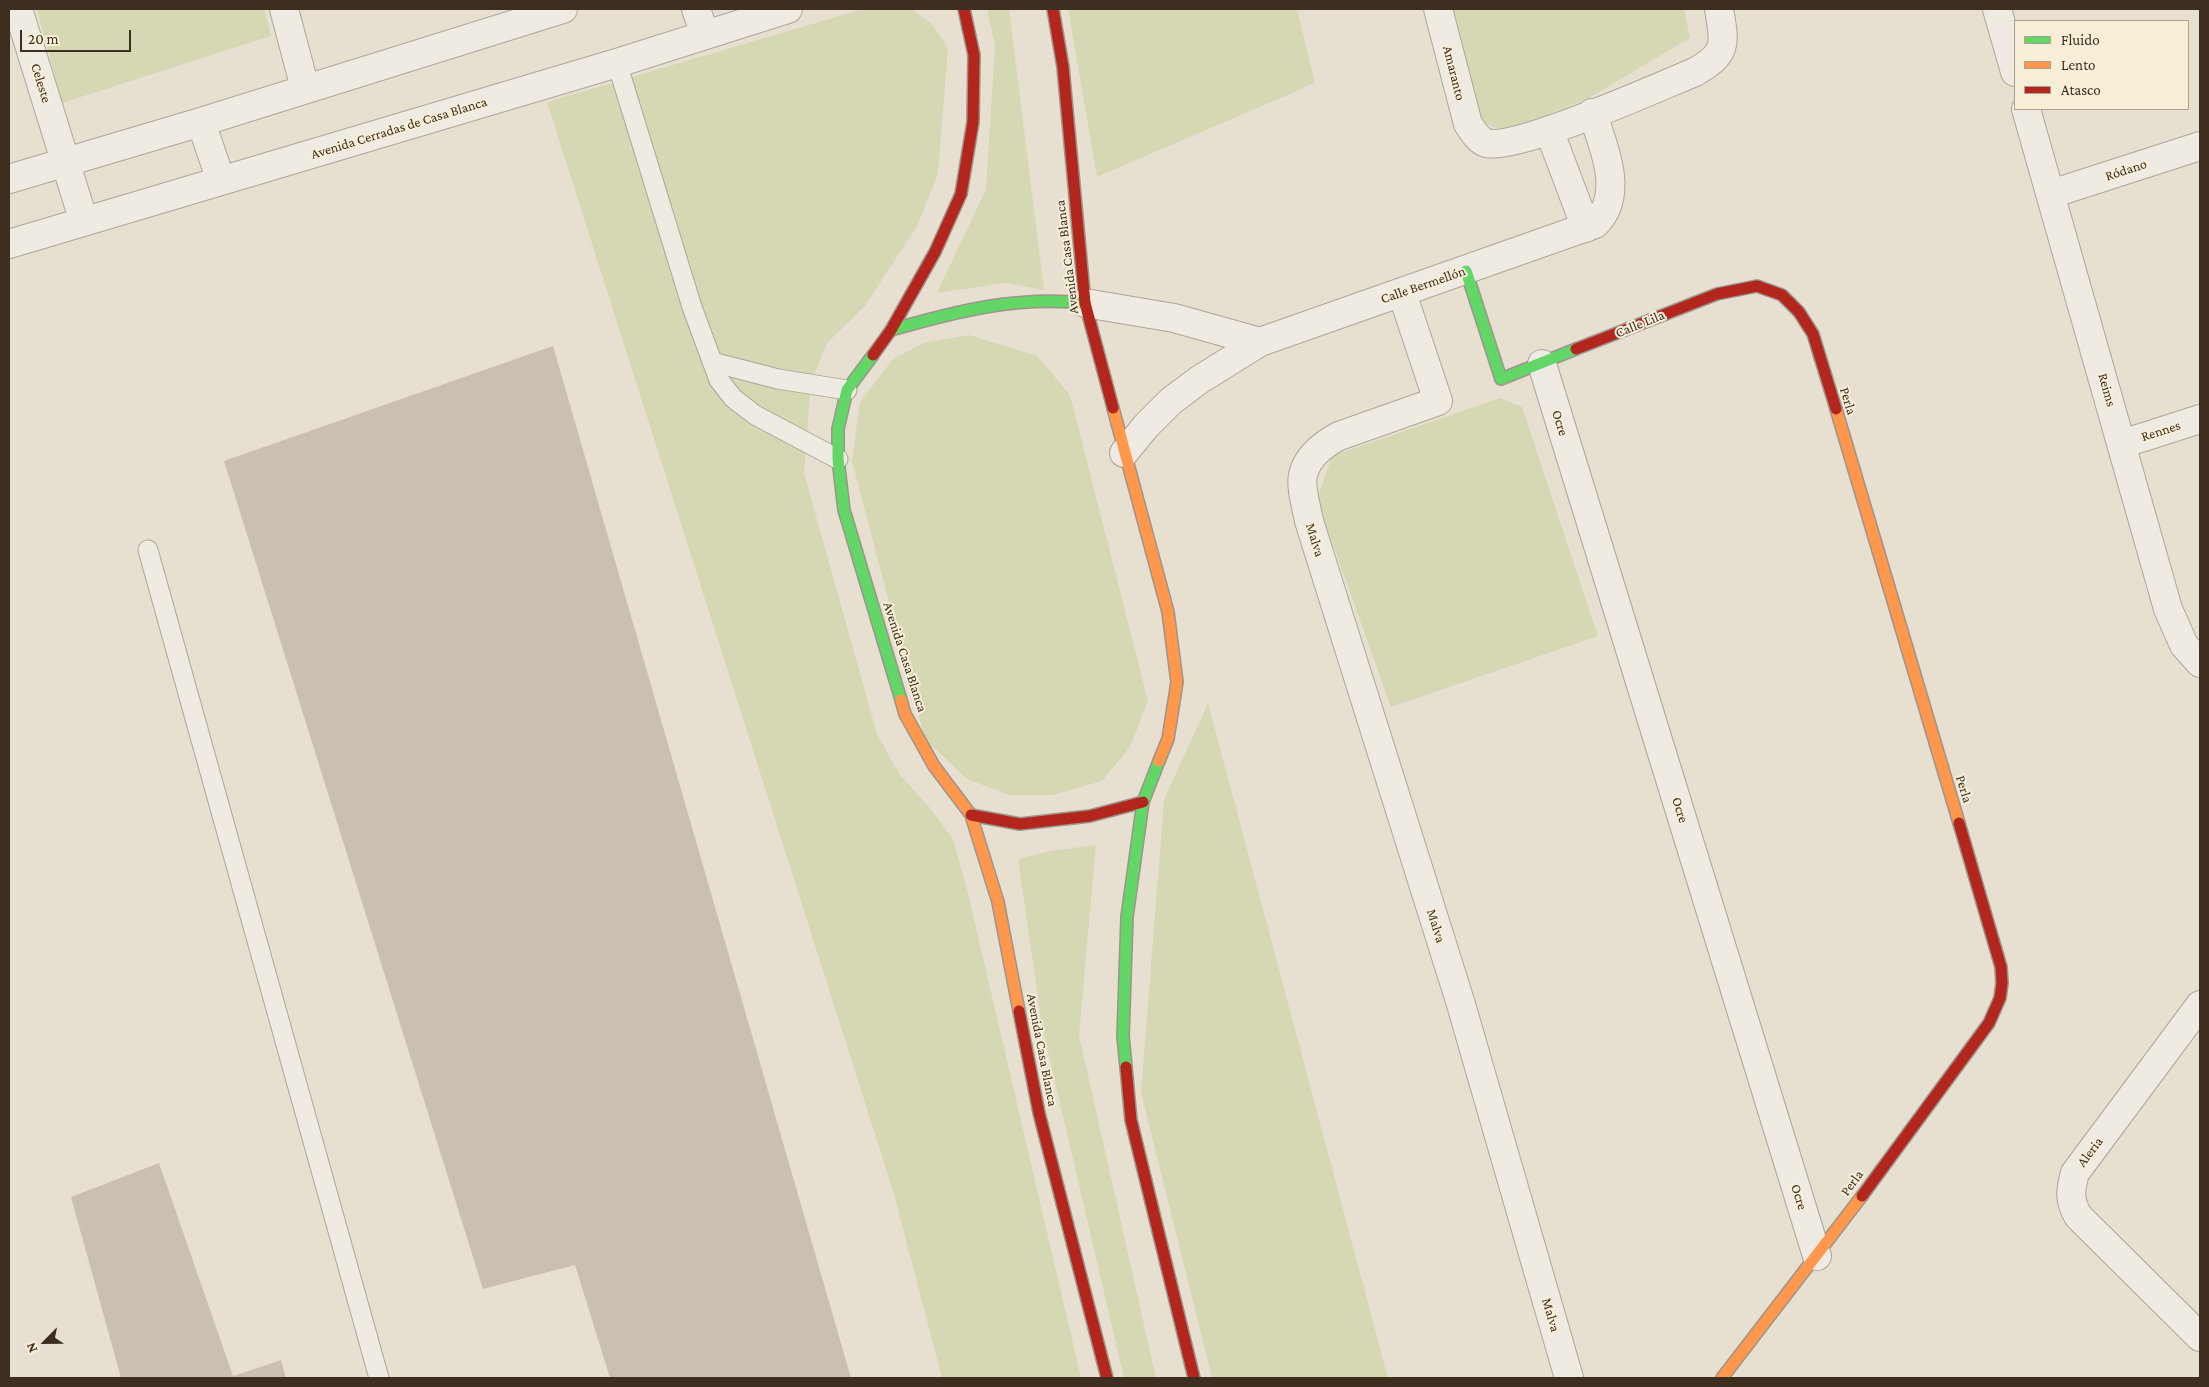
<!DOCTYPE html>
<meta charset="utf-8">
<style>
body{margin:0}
#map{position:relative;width:2209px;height:1387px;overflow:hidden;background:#e7e0d1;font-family:"Crimson Pro",serif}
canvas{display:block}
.frame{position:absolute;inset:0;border:10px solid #3d2e20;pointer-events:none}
.legend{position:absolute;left:2014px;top:20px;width:175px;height:90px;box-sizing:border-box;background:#f7eed8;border:1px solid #ada18e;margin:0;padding:6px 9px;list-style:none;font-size:15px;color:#3d2e20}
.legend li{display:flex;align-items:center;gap:10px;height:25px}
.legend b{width:25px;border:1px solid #ada18e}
.north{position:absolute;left:20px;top:1317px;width:50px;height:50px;-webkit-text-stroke:4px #f7eed8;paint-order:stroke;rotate:247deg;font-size:14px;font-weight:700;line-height:20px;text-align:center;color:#3d2e20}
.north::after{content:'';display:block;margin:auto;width:18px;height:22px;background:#3d2e20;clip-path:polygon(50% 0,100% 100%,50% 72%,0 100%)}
.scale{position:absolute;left:20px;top:30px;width:111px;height:22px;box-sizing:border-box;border:2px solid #3d2e20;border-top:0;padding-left:6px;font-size:15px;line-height:18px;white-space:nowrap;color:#3d2e20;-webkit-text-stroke:4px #f7eed8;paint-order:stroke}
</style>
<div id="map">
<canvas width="2209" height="1387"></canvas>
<div class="frame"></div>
<ul class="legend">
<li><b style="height:6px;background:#63d668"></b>Fluido</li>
<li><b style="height:6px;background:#ff974d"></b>Lento</li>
<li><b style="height:6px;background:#b3261e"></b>Atasco</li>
</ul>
<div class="north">N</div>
<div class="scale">20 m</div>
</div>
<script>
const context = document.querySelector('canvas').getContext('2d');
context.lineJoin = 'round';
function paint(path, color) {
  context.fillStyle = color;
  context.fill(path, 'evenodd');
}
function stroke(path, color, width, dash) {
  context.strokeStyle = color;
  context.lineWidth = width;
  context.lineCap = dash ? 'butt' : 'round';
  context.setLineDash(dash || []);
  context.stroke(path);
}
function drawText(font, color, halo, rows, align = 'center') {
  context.font = font + ' "Crimson Pro",serif';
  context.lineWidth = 4;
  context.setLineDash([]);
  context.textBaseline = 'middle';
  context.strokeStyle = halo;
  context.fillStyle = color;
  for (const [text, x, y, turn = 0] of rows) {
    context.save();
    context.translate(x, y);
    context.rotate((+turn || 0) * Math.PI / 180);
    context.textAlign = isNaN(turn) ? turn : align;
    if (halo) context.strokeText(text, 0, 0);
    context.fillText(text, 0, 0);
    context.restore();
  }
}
paint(new Path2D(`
 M37,9H264L271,36L62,103Z
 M863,9H911L931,23L948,48L938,174L917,226L865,306L828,342L811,381L804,473L877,734L900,775L930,808L953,839L967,889L1081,1378H942L894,1194L547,102Z
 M987,9H1009L1044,290L1005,283L937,293L986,189L995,46Z
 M1068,9H1297L1315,83L1097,177Z
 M1443,9H1684L1690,38L1589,98L1506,132L1471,117Z
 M969,335L1037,356L1070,395L1148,701L1130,747L1102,781L1053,795H1009L967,779L925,739L852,461L860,402L893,359L924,343Z
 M1500,398L1522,407L1598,636L1391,707L1317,500L1332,456Z
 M1208,703L1388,1378H1212L1141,1092L1164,800Z
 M1096,845L1079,1035L1156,1378H1124L1042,1026L1018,859L1051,851Z`), '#d6d7b3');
paint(new Path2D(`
 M553,346L851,1378H610L575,1265L483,1289L224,461Z
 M159,1163L233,1376L281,1360L286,1378H121L71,1197Z`), '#cbbfb2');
const lane = new Path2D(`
 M617,63L692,307L719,380L733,398L755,415L838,459
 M712,362L778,379L847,390
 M148,550L379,1378`);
const street = new Path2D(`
 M18,9L84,222
 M284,9L305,88
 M696,9L705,35
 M1438,9L1468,124C1473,131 1478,140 1486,143C1517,151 1658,87 1695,72C1728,53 1725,44 1719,9
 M1997,9L2015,72
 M2026,109L2168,609L2184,645L2200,663
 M201,122L221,181
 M1549,130L1586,228
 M9,179L201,122L563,9
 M2051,194L2200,146
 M9,244L617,63L788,9
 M1402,293L1438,401L1339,436C1324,444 1307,457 1303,475C1300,486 1307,510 1309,521L1460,1001L1569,1378
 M1085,303L1174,318L1260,342
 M1542,364L1817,1256
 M2122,444L2200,419
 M1124,453L1146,426L1171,401L1199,380L1260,342L1595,224C1625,196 1604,146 1592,113
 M2200,1005L2075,1173C2070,1190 2069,1200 2078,1216L2200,1337`);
const fast = new Path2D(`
 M1466,271L1501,379L1576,349
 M891,330C957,311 1016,296 1085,303
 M873,355L847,390L838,429V459L844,510L901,700
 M1126,1067L1123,1036L1127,917L1143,802L1159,761`);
const slow = new Path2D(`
 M1113,408L1168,612L1177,682L1168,739L1159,761
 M1836,409L1959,823
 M901,700L905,714L934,766L971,815L998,902L1019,1011
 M1722,1378L1862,1196`);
const jam = new Path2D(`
 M1053,9L1063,67L1085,303L1113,408
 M1576,349L1717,294L1757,286L1782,295L1799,312L1813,334L1836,409
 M873,355L891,330L935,252L961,194L973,122L974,55L964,9
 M971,815L1020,824L1090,816L1143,802
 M1019,1011L1039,1113L1107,1378
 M1126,1067L1131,1120L1194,1378
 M1862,1196L1989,1023L2000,998L2002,983L2001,967L1959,823`);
stroke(lane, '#ada599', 21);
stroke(street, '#ada599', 30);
stroke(fast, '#9c958a', 14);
stroke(slow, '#9c958a', 14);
stroke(jam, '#9c958a', 14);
stroke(lane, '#efebe3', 19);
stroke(street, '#efebe3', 28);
stroke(fast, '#63d668', 11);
stroke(slow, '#ff974d', 11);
stroke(jam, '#b3261e', 11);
drawText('14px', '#3d2e20', '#f7eed8', [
 ["Amaranto",1454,73,76],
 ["Celeste",41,83,73],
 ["Avenida Cerradas de Casa Blanca",399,128,-17],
 ["Ródano",2126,170,-18],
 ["Avenida Casa Blanca",1067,257,-97],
 ["Calle Bermellón",1423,285,-19],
 ["Calle Lila",1640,324,-22],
 ["Reims",2107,390,74],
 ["Perla",1848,401,73],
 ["Ocre",1560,423,73],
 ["Rennes",2161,431,-18],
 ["Malva",1315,540,73],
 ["Avenida Casa Blanca",905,657,72],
 ["Perla",1964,789,73],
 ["Ocre",1680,810,73],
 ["Malva",1436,926,73],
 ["Avenida Casa Blanca",1042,1050,79],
 ["Aleria",2090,1152,-53],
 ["Perla",1852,1183,-54],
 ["Ocre",1799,1197,73],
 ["Malva",1551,1315,74]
]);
</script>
